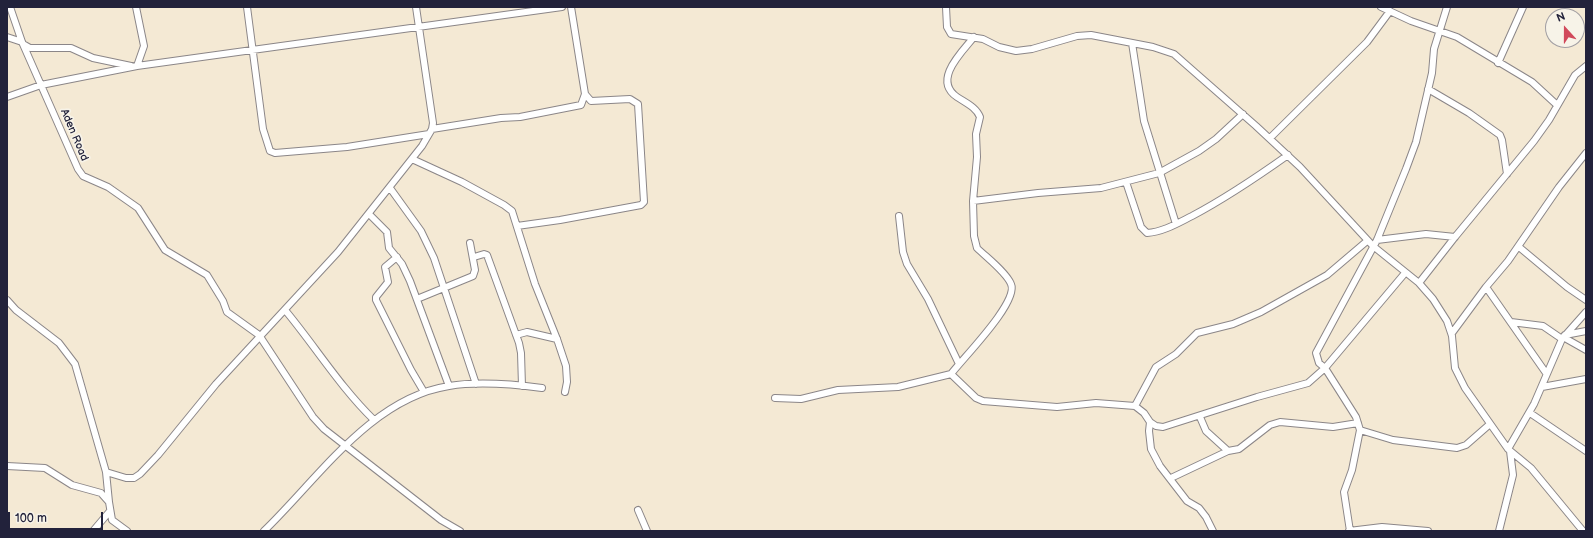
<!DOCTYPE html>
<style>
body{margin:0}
#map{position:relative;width:1593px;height:538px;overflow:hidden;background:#f4e9d4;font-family:"Balsamiq Sans",sans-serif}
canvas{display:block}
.frame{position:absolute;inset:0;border:8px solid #22223b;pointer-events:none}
.north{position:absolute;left:1545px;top:8px;width:40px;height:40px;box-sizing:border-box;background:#f7f3e8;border:1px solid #a29fa3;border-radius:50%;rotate:339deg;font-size:11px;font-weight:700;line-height:16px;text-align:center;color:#22223b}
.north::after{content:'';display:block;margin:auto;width:14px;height:18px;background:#d1495b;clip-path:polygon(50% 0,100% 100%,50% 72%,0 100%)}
.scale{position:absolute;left:8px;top:512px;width:95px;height:18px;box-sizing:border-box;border:2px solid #22223b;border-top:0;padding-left:5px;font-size:12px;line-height:14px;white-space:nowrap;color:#22223b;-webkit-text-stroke:3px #f7f3e8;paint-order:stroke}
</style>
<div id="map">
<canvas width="1593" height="538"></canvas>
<div class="frame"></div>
<div class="north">N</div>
<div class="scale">100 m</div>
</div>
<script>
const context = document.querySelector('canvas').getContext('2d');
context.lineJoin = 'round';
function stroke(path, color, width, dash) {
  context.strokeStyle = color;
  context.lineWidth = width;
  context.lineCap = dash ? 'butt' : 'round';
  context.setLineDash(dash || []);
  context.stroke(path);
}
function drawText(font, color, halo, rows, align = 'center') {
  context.font = font + ' "Balsamiq Sans",sans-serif';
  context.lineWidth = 3.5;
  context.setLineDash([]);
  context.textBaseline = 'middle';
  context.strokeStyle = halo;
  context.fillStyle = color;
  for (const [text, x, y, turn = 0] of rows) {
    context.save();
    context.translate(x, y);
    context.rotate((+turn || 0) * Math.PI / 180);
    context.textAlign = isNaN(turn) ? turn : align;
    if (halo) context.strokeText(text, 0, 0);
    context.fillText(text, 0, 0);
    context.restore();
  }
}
const street = new Path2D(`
 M10,7L22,42L78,169L83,176L108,187L138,208L165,250L207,275L223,301L227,312L259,335L313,417L324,429L441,520L460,531
 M136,7L144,46L137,66
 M247,7L263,129L270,151L275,153L347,147L429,134
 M946,7L947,27L951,34L983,39L999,47L1016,51L1032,49L1077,36L1091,35L1153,47L1174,54L1256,126L1300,167L1373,246L1419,283L1433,299L1447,321L1452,336L1455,368L1465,388L1508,449L1531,468L1583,531
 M1381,7L1411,21L1457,37L1532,82L1557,105
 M7,37L22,42
 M1132,43L1144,121L1176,224
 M23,44L30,48H71L93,58L131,66
 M1498,63L1523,7
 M1428,89L1469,113L1500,135L1502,140L1507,174
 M7,97L41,85L137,66L562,7
 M432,129L501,118L520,117L581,105L585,94L571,7
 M1270,138L1367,42L1390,11
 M412,159L462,182L504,205L512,211L535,284L557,339L566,366L567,382L565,392
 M1126,182L1141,227L1147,233C1163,232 1178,223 1192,216C1226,198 1257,177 1288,155
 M390,188L421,231L434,258L476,384
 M973,201L1038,193L1101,188L1159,173L1199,151L1216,139L1243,114
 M369,214L387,232L389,248L402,264L410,281L449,386
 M899,216L903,252L907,264L928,299L959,364
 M517,226L560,220L641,205L644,202L638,104L630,99L591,101L585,94
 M1377,240L1426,234L1455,237
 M1519,247L1567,287L1586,300
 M397,257L385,267L388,282L376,297V300L411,370L424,392
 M474,257L484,254L487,255L519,343L521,353L522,386
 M1419,283L1455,237L1534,141L1549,120L1575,75L1586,66
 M1486,287L1546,373
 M417,299L473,276L475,270L470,243
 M7,300L16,310L59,343L75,364L106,472L109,502
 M285,310C315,346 340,387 374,420
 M1511,322L1543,326L1562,339
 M1452,333L1486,287L1508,261L1559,187L1586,153
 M516,335L527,332L557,339
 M1565,335L1586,331
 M1563,337L1586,350
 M951,374C963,358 1019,302 1011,284C1006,272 986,257 977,248L974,236L973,201L977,157L976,134L980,117C976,107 966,103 957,97C932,80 962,52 974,37
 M1542,387L1586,379
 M775,398L801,399L838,390L898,387L951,374L976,398L983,401L1057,407L1096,403L1135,406L1144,413L1150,422L1156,426L1163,427L1257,397L1308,383L1325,368L1405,273
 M1135,406L1156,367L1176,354L1197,333L1233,324L1261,312L1327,275L1367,241
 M1530,413L1586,451
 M1200,417L1206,431L1228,451L1239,449L1270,425L1280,422L1333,427L1358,423
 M1150,422L1149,431L1151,449L1160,466L1187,501L1199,508L1206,517L1213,531
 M1360,430L1393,440L1457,448L1466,445L1490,424
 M1508,449L1534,404L1562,339L1586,312
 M7,466L45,468L72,485L101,493L109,502L112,520L127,531
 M106,472L126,478H134L140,474L158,455L216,384L338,252L422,146L432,129L433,123L416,7
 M1171,478L1228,451
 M638,510L647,531
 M93,531L110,511
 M264,531C318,479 371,398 449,386C479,381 512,384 542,388
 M1349,531L1382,527L1428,531
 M1350,531L1344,492L1352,470L1360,430L1356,417L1325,368L1319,363L1316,353L1377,240L1406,169L1416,142L1432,73L1434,49L1447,7
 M1499,531L1513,475L1510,451`);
stroke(street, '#8b8688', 8);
stroke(street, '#fff', 6);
drawText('11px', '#22223b', '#f7f3e8', [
 ["Aden Road",74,135,67]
]);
</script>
